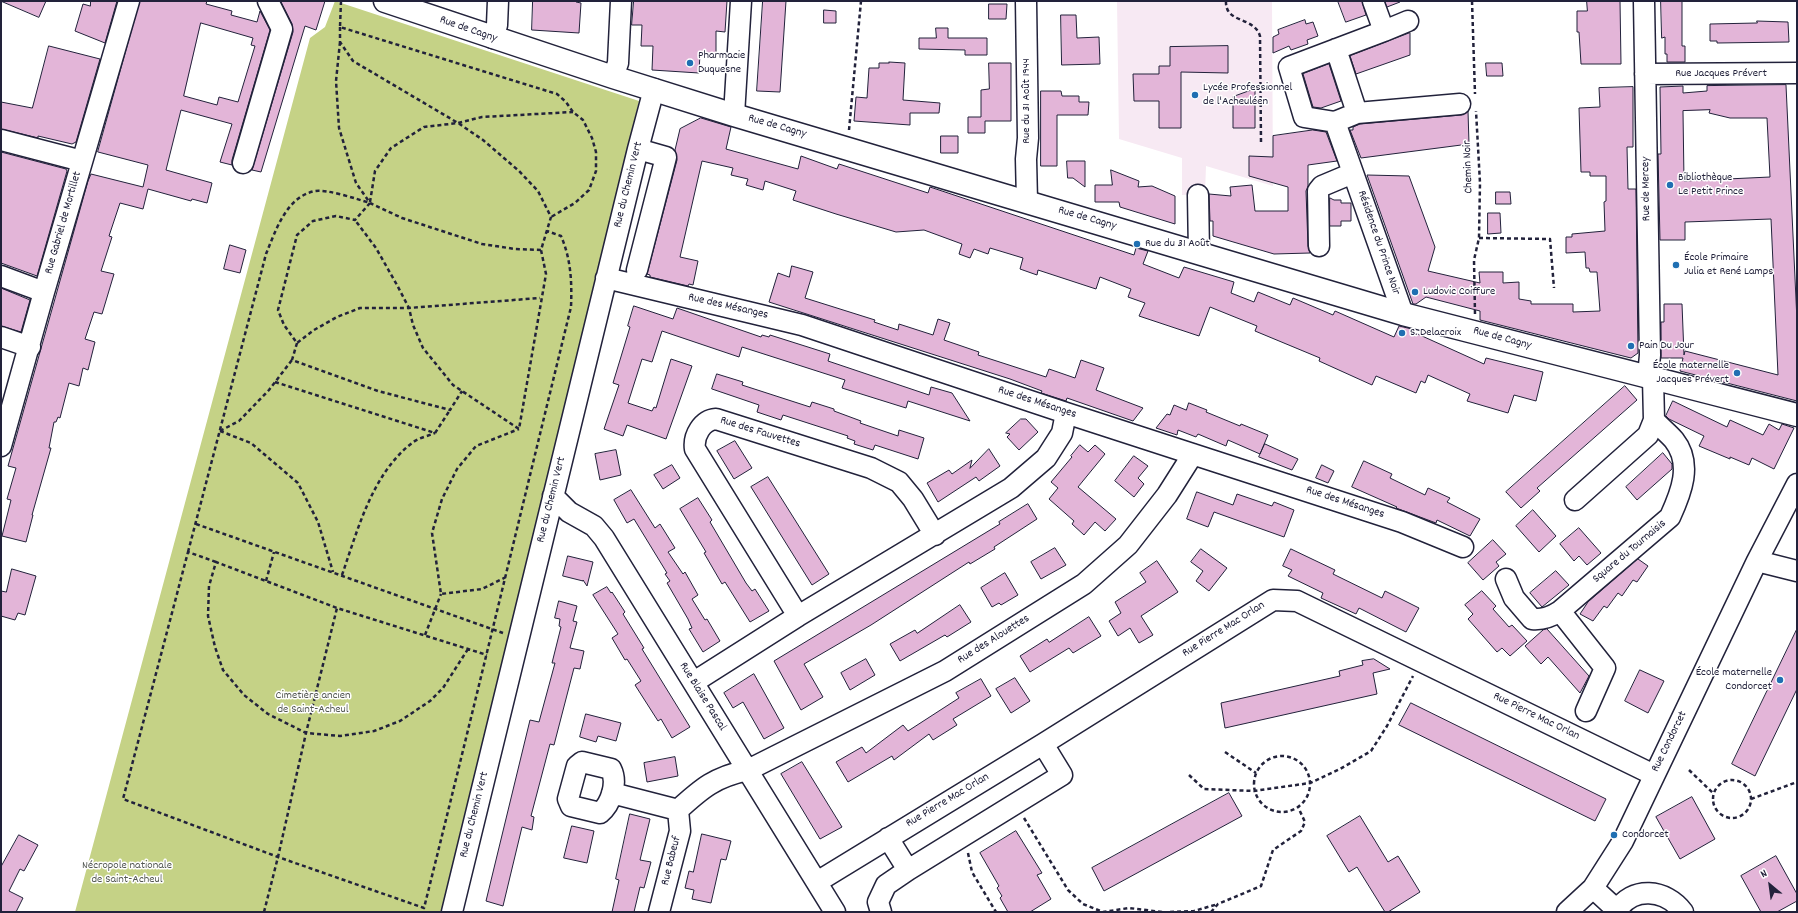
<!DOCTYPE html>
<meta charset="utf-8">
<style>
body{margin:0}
#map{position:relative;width:1798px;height:913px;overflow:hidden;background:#fff;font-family:Dekko,sans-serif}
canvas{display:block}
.frame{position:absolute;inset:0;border:2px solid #22223b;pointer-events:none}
.north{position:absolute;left:1750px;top:865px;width:40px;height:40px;-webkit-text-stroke:3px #fff;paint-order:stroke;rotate:331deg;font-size:11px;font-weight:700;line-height:16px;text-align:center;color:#22223b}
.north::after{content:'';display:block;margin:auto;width:14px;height:18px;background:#22223b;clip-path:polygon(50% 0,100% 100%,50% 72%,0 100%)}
</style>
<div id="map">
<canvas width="1798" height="913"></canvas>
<div class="frame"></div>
<div class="north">N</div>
</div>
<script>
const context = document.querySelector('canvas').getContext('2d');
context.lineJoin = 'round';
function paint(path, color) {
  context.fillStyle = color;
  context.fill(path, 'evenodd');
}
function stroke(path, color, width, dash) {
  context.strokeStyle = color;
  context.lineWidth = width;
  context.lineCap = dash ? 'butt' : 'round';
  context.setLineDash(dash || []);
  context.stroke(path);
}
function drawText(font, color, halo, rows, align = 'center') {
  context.font = font + ' Dekko,sans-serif';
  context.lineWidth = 3;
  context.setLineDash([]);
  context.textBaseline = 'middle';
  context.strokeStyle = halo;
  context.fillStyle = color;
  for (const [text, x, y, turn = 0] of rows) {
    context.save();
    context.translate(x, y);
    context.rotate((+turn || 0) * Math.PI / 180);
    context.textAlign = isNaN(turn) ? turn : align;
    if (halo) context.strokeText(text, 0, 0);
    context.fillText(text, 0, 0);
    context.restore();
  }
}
paint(new Path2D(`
 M1117,1H1272L1273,186L1206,166L1205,194L1182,195V158L1119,139Z`), '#f7e9f3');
paint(new Path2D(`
 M335,1L639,101L443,912H75L310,38L325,27Z`), '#c5d286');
const building = new Path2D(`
 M1,1H46L39,17Z
 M91,1H117L105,43L75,31L83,4L90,6Z
 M140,1H207L206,4L232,11L231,15L257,22L260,11L270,30L232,160V165L220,162L232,124L181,110L166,170L212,183L207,203L192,199L191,201L148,189L143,209L120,203L109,236L112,237L101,271L114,274L102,314L94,312L85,339L95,342L88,370L83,368L79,386L69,383L60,418L58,417L56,422H54L49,448H51L32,515H33L26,542L2,536L11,500L7,499L16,468L8,466L88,181L91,174L143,187L148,165L98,152ZM201,23L253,38L251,45L255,46L238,102L219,97L217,105L184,96Z
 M281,1H325L316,30L305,26L261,172L252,170L293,32L292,24Z
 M533,1H576V2L581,3L579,33L532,30Z
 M634,1H727L725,32L716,31V55L700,53L699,73L652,70L653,46H641L642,25H632Z
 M763,1H786L780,92L757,91Z
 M1338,1H1362L1366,15L1346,22Z
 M1385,1H1400V2L1387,7Z
 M1587,1H1620L1621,64H1581L1579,32H1577V11H1587Z
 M1661,1H1682V46H1685V62H1667V54H1665V37L1662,38Z
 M989,4H1007L1006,19H989Z
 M824,10L836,11V23H824Z
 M1061,15H1076L1077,38L1099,37L1100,64L1062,65Z
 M1305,20L1306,24L1313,22L1318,36L1307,40L1308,44L1291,50L1289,46L1273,53V37L1279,34L1278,30Z
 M1757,21L1788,22L1789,42L1717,43V41H1710V24L1757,23Z
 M936,28H948V38H987V55H965V50L919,49V38H936Z
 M1410,33V55L1356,74L1350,56Z
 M49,46L100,59L76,142L72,144L38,136V138L1,129V102L32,108Z
 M1228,46V73L1181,72V128H1159V101H1134L1133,74H1159V66H1170V47Z
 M889,62L905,63L903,100L940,103L939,113H910V125L854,121L856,97L867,98L869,68H879V63H889Z
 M989,63H1011V121H985V133H968V117H981V90L989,89Z
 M1486,63H1502L1503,76H1487Z
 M1329,64L1341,101L1321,108L1313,107L1303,74Z
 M1786,85L1797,321V401L1680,371L1683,358H1661V322H1664V304H1682L1684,355L1685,351L1778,375L1771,219L1685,222V240H1660L1658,154H1661L1660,87L1683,86V93L1707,91V86ZM1710,110L1709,113L1730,118H1767L1770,177L1684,181L1683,111Z
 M1633,87V147H1627L1628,189H1636L1638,353L1631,358L1480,320V311L1426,297L1416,304H1413L1367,175L1409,176L1435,247L1428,271L1480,283L1479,272H1503V283L1519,282V299L1531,301V304H1573V312L1600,311L1597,272H1590L1589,268H1586L1585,252L1566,253V237H1572V234L1605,231L1604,202L1606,201V176H1590V172H1581L1579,108L1600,107L1599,88Z
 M1255,89V128H1233V97Z
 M1041,91H1061L1062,96H1079V102H1089L1088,115H1057V166H1041Z
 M1468,111L1469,144L1361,158L1350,130H1353V127L1360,124L1461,115Z
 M701,118L731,127L726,149L798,169L801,156L837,169L839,164L928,193L930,187L1134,255L1136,248L1148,251L1143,264L1179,278L1184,267L1234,282L1231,293L1254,302L1258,292L1290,305L1293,298L1333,315L1335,311L1394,337L1399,326L1412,329L1411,331L1484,364L1486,358L1543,372L1536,401L1514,395L1508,413L1467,401L1470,394L1428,375L1425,383L1421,381L1416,393L1376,376L1372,385L1319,361L1320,358L1255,331L1257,326L1210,307L1199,336L1139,316L1145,303L1128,297L1131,289L1100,277L1096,289L1038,270L1037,275L1020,269L1023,258L990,248L988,254L974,249L970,258L959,254L962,244L924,230L896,232L836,214L793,200L796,191L765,181L763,190L746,185L748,179L731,175L733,168L702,161L680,257L698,261L693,285L689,284L688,286L650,277V275L647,274L677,160L675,150L680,129Z
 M1313,130L1326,132L1337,161L1308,165V186L1306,191L1308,246L1310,253L1274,254L1213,236V221H1210L1209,194L1231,196L1230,187L1252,185L1255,211H1288V187L1249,176V156L1273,157V136Z
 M941,136H958V153H941Z
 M1,152L66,169L67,171L37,276L1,263Z
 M1067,161H1085V187L1073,178H1068Z
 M1111,170L1139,181L1138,187L1152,186L1175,196V224L1120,207L1119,202H1095V185H1112Z
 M1496,192H1510L1511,204H1496Z
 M1330,198L1334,200H1341V203H1351V221H1341V226H1330Z
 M1488,213H1500L1501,233L1488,234Z
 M230,245L246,250L240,273L224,269Z
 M792,266L813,272L805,298L875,320L874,322L898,330L899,324L933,335L938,319L950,323L944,340L979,352L978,355L1046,377L1049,369L1075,378L1081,360L1104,368L1096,390L1143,408L1133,421L1067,398L1066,401L1041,393L1042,391L1010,379L769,302L778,273L789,277Z
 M1,288L30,300L21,332L1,326Z
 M634,306L673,319L677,308L761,337L762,335L769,337L770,335L830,354L828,361L929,395L931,387L952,393L970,421L908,401L906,408L842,388L845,380L742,347L739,357L662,331L652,362L642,359L628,403L652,411L654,407L656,408L671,359L692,366L666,439L627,425L623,436L604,429L619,385L613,383L630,327L628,326Z
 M717,374L743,382L742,385L810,407L812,402L834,409V411L861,421L860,423L898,436L899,430L924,438L918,459L875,445L873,450L854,444L855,441L847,438L848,436L783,415L781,420L757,412L759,405L712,389Z
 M1625,386L1637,400L1537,488L1540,491L1521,508L1506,492Z
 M1673,401L1727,427L1730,420L1763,435L1769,424L1779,430L1782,424L1794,428L1774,469L1752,458L1749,465L1730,457V459L1699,446L1704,436L1669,419L1666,416Z
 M1189,403L1207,410L1206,412L1240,426L1241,424L1268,435L1260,454L1228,440L1226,446L1198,434L1196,437L1178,430L1177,435L1156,428L1167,414L1170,415L1174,405L1186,410Z
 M1021,419H1026L1038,432L1019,450L1007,437L1010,434L1006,433Z
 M735,441L752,468L734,479L717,451Z
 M1265,444L1298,459L1292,470L1259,457Z
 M1080,445L1088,452L1095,445L1105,454L1078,487L1116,519L1105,531L1095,522L1084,535L1072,524L1074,521L1049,499L1058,488L1051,482L1072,457L1071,456Z
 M989,449L1000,466L979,481L976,477L938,502L927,483L949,470L952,474L972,460L970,468Z
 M616,450L621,475L600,480L595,454Z
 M1663,453L1672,464V469L1637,500L1626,487Z
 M1134,456L1148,466L1138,478L1144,484L1134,497L1115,481Z
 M1364,461L1392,474L1390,478L1425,495L1428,488L1450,498L1447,502L1480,519L1470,536L1437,520L1436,523L1396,508L1397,507L1352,487Z
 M672,465L680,478L663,489L654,475Z
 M1322,465L1334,471L1328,483L1316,478Z
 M768,477L829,574L812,585L751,487Z
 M631,490L655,528L660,524L675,548L668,552L683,574L685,572L698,595L692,599L705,620L707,619L720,641L703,652L689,629L692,628L688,619L667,583L670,581L665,574L667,573L634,519L627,523L614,500Z
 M1197,492L1233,505L1237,494L1272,506L1274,502L1294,510L1284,537L1214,512L1208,527L1187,519Z
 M698,498L712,520L710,522L746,583L752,591L755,589L769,611L750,622L725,582L722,584L704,553L706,552L680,509Z
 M1028,504L1037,519L994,547L995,549L970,564L969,562L871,625L804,664L823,697L801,710L774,661L1000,524L999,522Z
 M1533,510L1556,536L1539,552L1516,526Z
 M1579,528L1601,553L1587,565L1579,556L1574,561L1560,544Z
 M1493,540L1506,554L1496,562L1499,566L1483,580L1468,563Z
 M1055,548L1066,565L1041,579L1031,562Z
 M1201,549L1227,568L1209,591L1196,581L1203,571L1191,562Z
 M1291,549L1335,570L1333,574L1382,598L1385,591L1419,608L1406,632L1359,608L1356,614L1321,598L1323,593L1288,576L1292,570L1283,566Z
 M568,556L593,562L587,586L583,580V581L563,576Z
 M1638,559L1648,566L1637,582L1633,580L1622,596L1618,593L1607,608L1604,606L1593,621L1580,614L1588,602Z
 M1157,561L1178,592L1141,616L1153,635L1139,643L1130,628L1118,636L1109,621L1121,613L1115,602L1146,582L1140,573Z
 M12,569L36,576L25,615L18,613L15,620L1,616V591L6,592Z
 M1556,571L1569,585L1542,607L1530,593Z
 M1005,573L1018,595L1001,605L999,603L992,607L981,588Z
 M607,587L611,593L612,592L625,612L623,614L644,648L642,649L690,727L672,738L661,719L658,721L635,685L641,681L627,659L625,660L612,638L618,634L593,595Z
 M1482,591L1496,606L1493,609L1502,619L1509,627L1512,625L1527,641L1510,656L1502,648L1497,652L1468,619L1473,614L1465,605Z
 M559,601L577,606L573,621L577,622L570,648L584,651L580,669L574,668L554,745L550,744L531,816L534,817L532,830L522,827L503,906L486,901L530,720L539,722L555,663H552L561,627L559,626L560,619L555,618Z
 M960,605L971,622L947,637L945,635L900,661L890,644L915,630L917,633Z
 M1089,617L1101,636L1073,653L1069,648L1030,672L1020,656L1047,639L1049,642Z
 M1547,629L1589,676L1580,693L1548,657L1541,664L1525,646L1543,630Z
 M1797,629V689L1755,776L1732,764Z
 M866,659L875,675L850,690L841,673Z
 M1374,659L1390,669L1373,673L1377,694L1225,728L1221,703L1340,676L1339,671L1363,665L1362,661Z
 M1640,670L1664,681L1648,713L1625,701Z
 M754,674L784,728L764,739L743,702L733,708L724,693Z
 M1015,678L1030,701L1011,713L996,689Z
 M981,679L991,696L953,719L957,725L933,740L929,734L894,760L892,756L848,782L836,762L862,747L866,753L903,725L908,731L959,698L956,693Z
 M1411,703L1606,799L1595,821L1399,725Z
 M586,714L621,723L616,741L598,736L596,742L580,737Z
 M675,757L678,776L647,782L644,763Z
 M802,762L842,827L820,839L781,774Z
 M1229,793L1242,816L1104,891L1092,868Z
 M1692,797L1715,839L1680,859L1656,817Z
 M630,814L650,819L640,860L651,862L644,888L640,887L634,912H612L619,880L616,879Z
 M1360,816L1388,862L1398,856L1420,892L1388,912H1385L1357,867L1349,872L1327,836Z
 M572,826L594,831L587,863L564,858Z
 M1016,831L1042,873L1037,875L1051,899L1030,912H1008L1000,898L1002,896L997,888L999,886L980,853Z
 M702,834L731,841L726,860L721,859L711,903L692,899L694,890L685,888L689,871L693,872Z
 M19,835L38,845L24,871L20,869L9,891L23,898L16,912H1V867Z
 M1776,856L1797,894V901L1777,912H1761L1741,876Z`);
paint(building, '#e3b5d8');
stroke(building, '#22223b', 1);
const minor = new Path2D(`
 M1026,1L1028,138L1026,159L1027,201
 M1373,1L1384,31L1289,67L1304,117L1335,122L1403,314
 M1644,1L1650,355L1648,377
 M1384,31L1408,21
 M493,38L497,25L498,1
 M1336,49L1357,113
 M1645,74L1797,73
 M613,77L618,63L621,1
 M734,115L741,1
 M1335,122L1357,113L1460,104
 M1,140L82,161
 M243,163L282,29L268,1
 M1198,195L1199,253
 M1319,246L1318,191L1322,186L1353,173
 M637,270L666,157L638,149
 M1,276L44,292
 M606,278L802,325L1066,413L1402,522L1463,547
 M1,337L30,347
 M1,446L44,292L129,1
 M553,496L569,512L594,526L604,538L835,912
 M1575,500L1648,435L1654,420L1653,378
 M1757,561L1797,571
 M1506,579L1514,598L1532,619C1543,620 1551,617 1560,611L1605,668L1586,711
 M1560,611L1670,517C1681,493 1693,464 1674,440C1668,433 1660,427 1654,420
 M798,616L695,449C693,436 702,420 716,419L871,468L899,482L913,499L935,535
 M694,682L798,616L1011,488L1046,458L1062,433L1066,413
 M582,762L611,769C618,783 611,804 600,813L571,806L568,799L577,766Z
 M612,793L678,810
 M888,838L908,870
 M817,882L1043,744L1273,600L1297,601L1654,775
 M1593,888L1617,910
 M452,912L638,149L654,89
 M659,912L680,831L678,810C702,788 715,777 748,770L945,671L1084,584L1128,545L1167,495L1193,454
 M881,912L878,902L886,885L908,870L1062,775L1043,744
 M1567,912L1593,888L1623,841L1757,561L1797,484
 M1616,912C1632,885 1666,889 1683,912`);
const major = new Path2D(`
 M385,1L613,77L734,115L1403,314L1797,415`);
stroke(minor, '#22223b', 23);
stroke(major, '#22223b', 25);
stroke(new Path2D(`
 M341,1L340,27L557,94L566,102L573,112L583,120L592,138L596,152V171L589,190L575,203L551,217
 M1226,1C1225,24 1254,16 1260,36L1261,142
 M1472,1L1475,94
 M340,27V42L353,61L458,123L483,140L519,171L538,191L551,217L541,250L546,274L519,429L453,385L423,348L413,325L409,308L397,285L376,248L355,220
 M340,42L336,81L339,128L356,183L370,203L402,218L482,244L515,249L541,250
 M849,130L861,1
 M370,202L375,171L391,148L424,127L458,123L482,117L573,112
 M1479,238L1550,239L1554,288
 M1475,314L1474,260L1479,238L1480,183L1476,111
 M297,343L292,360L378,391L450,410L462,391
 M275,382L435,433L450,410
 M220,431L251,443L298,483L318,522L333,572
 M220,431L239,421L269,390L292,360
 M196,524L503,633
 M188,552L266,254C276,230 286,197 315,191C327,189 357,199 370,203L355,220L336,216L313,221L297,235L278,310L284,325L297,343L314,330L337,317L360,308H409L540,298
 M216,562L188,552L123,799L278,857L424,908C474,708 522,507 571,307C572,282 571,259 561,236L547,231
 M342,575C358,529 372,474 412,443C418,438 428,436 435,433
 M506,577L482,589L441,594L432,533L442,499L457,469L476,446L519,429
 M266,581L274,552
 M425,635L441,594
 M468,649L443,688L430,701L400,721L374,731L340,736L306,733L268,714L244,695L223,670L215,647L208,616L209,586L216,562L337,608L468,649L487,655
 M1225,752L1256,773
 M1254 784a28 28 0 1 1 56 0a28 28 0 1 1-56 0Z
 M1689,770L1713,793
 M1189,775L1204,789L1254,791L1310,783L1340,769L1371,751L1387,726L1413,676
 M1713 799a19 19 0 1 1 38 0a19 19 0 1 1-38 0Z
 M1751,799L1797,782
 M1024,818L1068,890L1083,904L1103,912L1129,908L1162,912
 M968,853L972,872L996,912
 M264,912L278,857L306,733L337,608
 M1170,912L1194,911L1218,904
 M1211,912L1218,904L1261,886L1273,850L1301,831L1305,822L1298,807`), '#22223b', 2.5, [4, 3]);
stroke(minor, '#fff', 20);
stroke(major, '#fff', 22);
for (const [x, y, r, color] of [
 [690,63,4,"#1f6fb2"],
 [1195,95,4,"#1f6fb2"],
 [1670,185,4,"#1f6fb2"],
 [1137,244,4,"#1f6fb2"],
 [1676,265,4,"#1f6fb2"],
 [1415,292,4,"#1f6fb2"],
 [1402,333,4,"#1f6fb2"],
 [1631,346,4,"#1f6fb2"],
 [1737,373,4,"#1f6fb2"],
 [1780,680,4,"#1f6fb2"],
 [1614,835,4,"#1f6fb2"]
]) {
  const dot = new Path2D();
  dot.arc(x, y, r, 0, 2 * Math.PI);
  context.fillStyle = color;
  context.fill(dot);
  stroke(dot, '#fff', 1.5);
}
drawText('12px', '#22223b', '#fff', [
 ["Rue de Cagny",468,30,19],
 ["Rue Jacques Prévert",1721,74],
 ["Rue du 31 Août 1944",1027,101,-90],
 ["Rue de Cagny",777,127,16],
 ["Chemin Noir",1469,167,-92],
 ["Rue du Chemin Vert",629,185,-76],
 ["Rue de Mercey",1647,189,-91],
 ["Rue de Cagny",1087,219,16],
 ["Rue Gabriel de Mortillet",64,223,-74],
 ["Résidence du Prince Noir",1378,243,71],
 ["Rue des Mésanges",728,307,13],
 ["Rue de Cagny",1502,339,15],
 ["Rue des Mésanges",1037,403,18],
 ["Rue des Fauvettes",760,433,17],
 ["Rue du Chemin Vert",552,500,-76],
 ["Rue des Mésanges",1345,503,18],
 ["Square du Tournaisis",1630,552,-40],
 ["Rue Pierre Mac Orlan",1224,630,-32],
 ["Rue des Alouettes",994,640,-32],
 ["Rue Blaise Pascal",702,697,58],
 ["Rue Pierre Mac Orlan",1536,717,26],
 ["Rue Condorcet",1670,742,-64],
 ["Rue Pierre Mac Orlan",948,801,-31],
 ["Rue du Chemin Vert",475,815,-76],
 ["Rue Babeuf",672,861,-76]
]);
drawText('12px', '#22223b', '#fff', [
 ["Pharmacie",698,56],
 ["Duquesne",698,70],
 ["Lycée Professionnel",1203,88],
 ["de l'Acheuléen",1203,102],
 ["Bibliothèque",1678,178],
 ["Le Petit Prince",1678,192],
 ["Rue du 31 Août",1145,244],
 ["École Primaire",1684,258],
 ["Julia et René Lamps",1684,272],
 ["Ludovic Coiffure",1423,292],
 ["S. Delacroix",1410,333],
 ["Pain Du Jour",1639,346],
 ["École maternelle",1729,366,"right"],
 ["Jacques Prévert",1729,380,"right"],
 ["École maternelle",1772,673,"right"],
 ["Condorcet",1772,687,"right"],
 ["Condorcet",1622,835]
], 'left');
drawText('12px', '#535752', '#fff', [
 ["Cimetière ancien",313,696],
 ["de Saint-Acheul",313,710],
 ["Nécropole nationale",127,866],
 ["de Saint-Acheul",127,880]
]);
</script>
